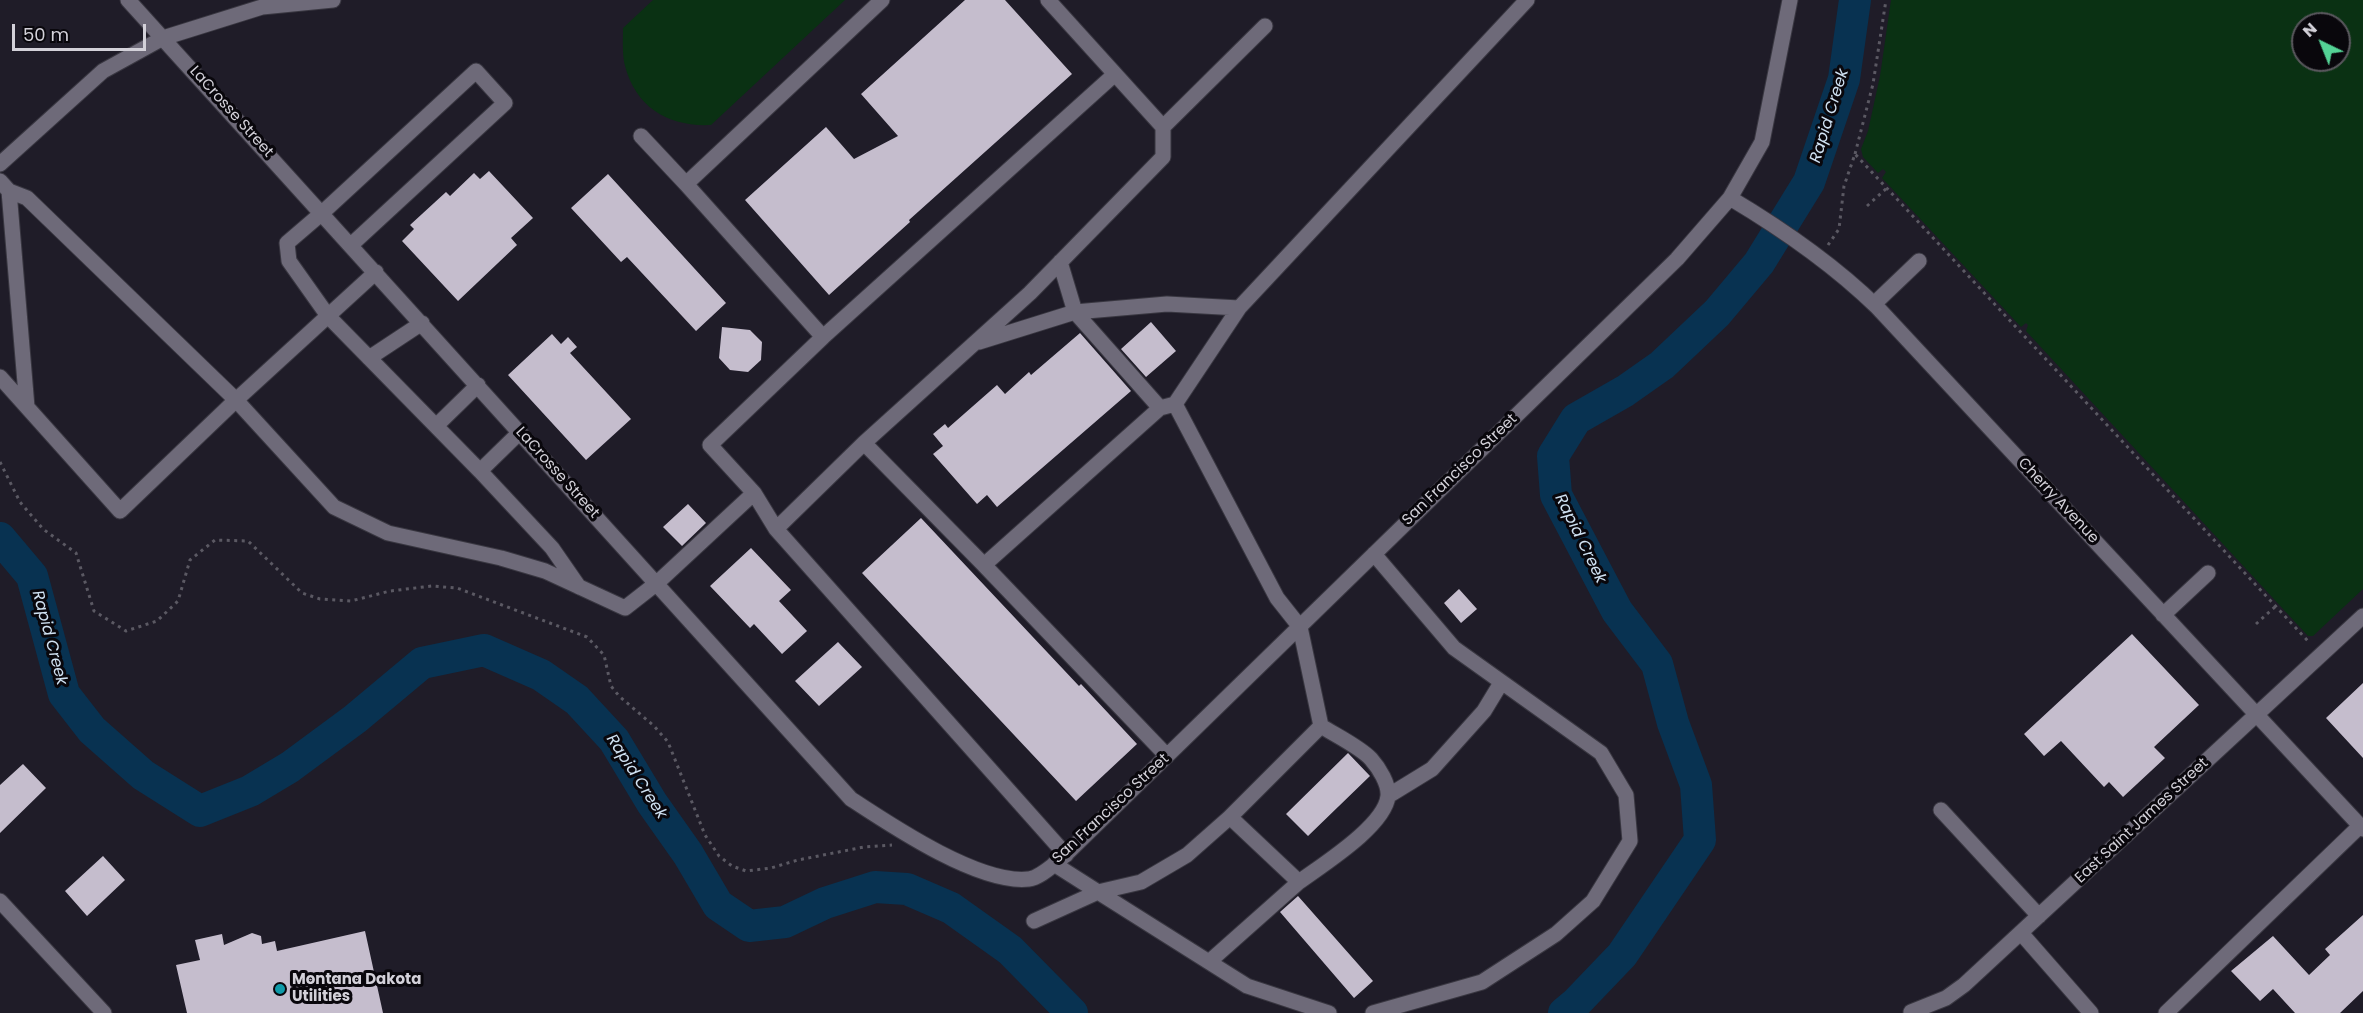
<!DOCTYPE html>
<style>
body{margin:0}
#map{position:relative;width:2363px;height:1013px;overflow:hidden;background:#1f1c28;font-family:Poppins,sans-serif}
canvas{display:block}
.north{position:absolute;left:2291px;top:12px;width:60px;height:60px;box-sizing:border-box;background:#09070c;border:2px solid #5a585e;border-radius:50%;rotate:317deg;font-size:16px;font-weight:700;line-height:24px;text-align:center;color:#d3d1d9}
.north::after{content:'';display:block;margin:auto;width:21px;height:27px;background:#54d396;clip-path:polygon(50% 0,100% 100%,50% 72%,0 100%)}
.scale{position:absolute;left:12px;top:24px;width:134px;height:27px;box-sizing:border-box;border:3px solid #d3d1d9;border-top:0;padding-left:8px;font-size:18px;line-height:21px;white-space:nowrap;color:#d3d1d9;-webkit-text-stroke:4px #09070c;paint-order:stroke}
</style>
<div id="map">
<canvas width="2363" height="1013"></canvas>
<div class="north">N</div>
<div class="scale">50 m</div>
</div>
<script>
const context = document.querySelector('canvas').getContext('2d');
context.lineJoin = 'round';
function paint(path, color) {
  context.fillStyle = color;
  context.fill(path, 'evenodd');
}
function stroke(path, color, width, dash) {
  context.strokeStyle = color;
  context.lineWidth = width;
  context.lineCap = dash ? 'butt' : 'round';
  context.setLineDash(dash || []);
  context.stroke(path);
}
function drawText(font, color, halo, rows, align = 'center') {
  context.font = font + ' Poppins,sans-serif';
  context.lineWidth = 6;
  context.setLineDash([]);
  context.textBaseline = 'middle';
  context.strokeStyle = halo;
  context.fillStyle = color;
  for (const [text, x, y, turn = 0] of rows) {
    context.save();
    context.translate(x, y);
    context.rotate((+turn || 0) * Math.PI / 180);
    context.textAlign = isNaN(turn) ? turn : align;
    if (halo) context.strokeText(text, 0, 0);
    context.fillText(text, 0, 0);
    context.restore();
  }
}
paint(new Path2D(`
 M653,0H845L711,125C669,127 636,108 625,66C622,54 623,40 623,28Z
 M1891,0H2363V589L2313,636H2308L2026,331L2028,325L2026,323L2021,327L1882,178L1886,172L1883,169L1878,173L1863,157L1861,149L1868,131L1880,76ZM2303,24H2339V60H2303Z`), '#0a3113');
stroke(new Path2D(`
 M0,538L32,576L64,694L92,730L143,775L200,811L250,791L290,767L355,719L422,663L484,650L541,675L577,700L614,740L652,803L688,854L718,905L749,926L785,922L825,903L875,887L907,889L951,908L1010,950L1072,1013
 M1564,1013L1576,1003L1622,955L1700,840L1696,785L1673,723L1657,664L1617,611L1556,495L1553,456L1576,419L1625,391L1662,365L1717,313L1759,263L1809,182L1844,79L1855,0`), '#083251', 32);
paint(new Path2D(`
 M965,0H1005L1072,74L909,220L910,222L829,295L745,200L826,127L854,159L898,136L861,94Z
 M489,171L533,218L511,238L517,245L458,301L402,241L414,229L410,225L446,192L450,196L474,173L480,179Z
 M608,174L726,303L696,331L627,257L621,262L571,208Z
 M1151,322L1176,351L1146,377L1121,349Z
 M722,327L750,330L762,342L761,360L748,372L730,370L719,358Z
 M1080,333L1131,391L997,507L987,495L977,504L933,454L943,446L933,434L945,424L948,428L997,385L1005,394L1029,372L1031,375Z
 M552,334L561,344L568,337L577,347L570,353L631,419L586,460L508,375Z
 M688,504L706,523L682,546L663,527Z
 M921,518L1079,686L1081,684L1137,744L1076,801L862,573Z
 M751,548L791,590L779,601L807,631L782,654L754,624L750,628L710,586Z
 M1459,589L1477,609L1461,623L1444,603Z
 M2132,634L2199,705L2154,747L2165,758L2123,797L2109,782L2104,787L2061,741L2044,756L2024,734Z
 M838,642L862,667L819,706L795,681Z
 M2363,683V758L2326,718Z
 M1348,753L1370,776L1308,836L1286,814Z
 M23,764L46,788L0,833V785Z
 M103,856L125,880L87,916L65,891Z
 M1298,896L1373,981L1354,998L1280,912Z
 M2363,915V991L2340,1013H2295L2273,989L2260,1001L2231,971L2273,936L2309,975L2330,955L2325,949Z
 M365,931L383,1013H187L176,965L200,960L195,940L222,934L224,945L252,933L261,936L262,944L275,941L277,951Z`), '#c5bdcd');
const minor = new Path2D(`
 M128,0L851,799C892,826 980,885 1029,879C1039,878 1052,866 1060,860L1677,259L1730,198L1762,142L1790,0
 M882,0L686,184L823,337L710,445L754,493L776,529L1066,855
 M1163,127L1265,26
 M641,136L686,184
 M0,164L103,71L163,38L262,7L333,0
 M0,181L9,191L27,407
 M9,191L27,198L236,400L334,507L388,533L501,558L545,571L625,608L657,583L754,493
 M1730,198C1782,229 1834,265 1877,307L2363,829
 M351,245L505,103L476,71L322,213L287,243L289,261L328,316L480,471L552,548L579,587
 M1060,262L1075,312L1160,408
 M1874,304L1919,261
 M823,337L1115,74
 M979,342L1075,312L1167,304L1239,308
 M369,358L422,323
 M0,377L120,511L236,400L376,272
 M436,426L478,385
 M864,443L984,565L1160,408L1175,404
 M480,471L520,432
 M776,529L864,443L1030,293L1163,157V127L1048,0
 M984,565L1167,756
 M2163,615L2208,573
 M1388,796L1432,769L1484,711L1501,683
 M1941,810L2039,916
 M1230,817L1321,726
 M1054,864L1098,892L1141,882L1187,855L1230,817L1299,882C1322,865 1385,826 1388,796C1389,784 1379,768 1371,759C1360,747 1335,735 1321,726L1300,627L1277,598L1175,404L1239,308L1527,0
 M0,901L104,1013
 M1034,921L1098,892L1247,986L1329,1013
 M2021,933L2091,1013
 M1210,961L1299,882
 M1911,1012L1946,998L1964,985L2363,616
 M1373,1013L1482,982L1556,934L1593,901L1630,841L1626,795L1601,753L1454,648L1374,554
 M2166,1013L2360,826`);
stroke(minor, '#393741', 17);
stroke(new Path2D(`
 M1855,154L1873,84L1886,0
 M1867,206L1887,188
 M1828,245L1839,229L1844,186L1855,154L2308,641
 M0,462L20,502L43,529L76,553L94,611L126,631L157,621L178,601L190,560L215,540L248,541L302,593L320,599L351,601L390,591L432,586L457,588L587,637L604,655L611,686L619,696L654,726L668,742L705,835L719,856L732,866L746,871L771,868L798,860L864,847L892,845
 M2256,624L2276,606`), '#5b5963', 3, [3, 4.5]);
stroke(minor, '#6e6a79', 15);
for (const [x, y, r, color] of [
 [280,989,6,"#0f9aa8"]
]) {
  const dot = new Path2D();
  dot.arc(x, y, r, 0, 2 * Math.PI);
  context.fillStyle = color;
  context.fill(dot);
  stroke(dot, '#09070c', 2);
}
drawText('15px', '#d3d1d9', '#09070c', [
 ["LaCrosse Street",231,112,48],
 ["San Francisco Street",1460,470,-44],
 ["LaCrosse Street",557,473,48],
 ["Cherry Avenue",2058,501,47],
 ["San Francisco Street",1111,809,-43],
 ["East Saint James Street",2142,821,-43]
]);
drawText('bold 15px', '#d3d1d9', '#09070c', [
 ["Montana Dakota",292,980],
 ["Utilities",292,997]
], 'left');
drawText('italic 16px', '#d0e2f3', '#09070c', [
 ["Rapid Creek",1830,116,-73],
 ["Rapid Creek",1580,539,64],
 ["Rapid Creek",49,638,75],
 ["Rapid Creek",636,777,57]
]);
</script>
